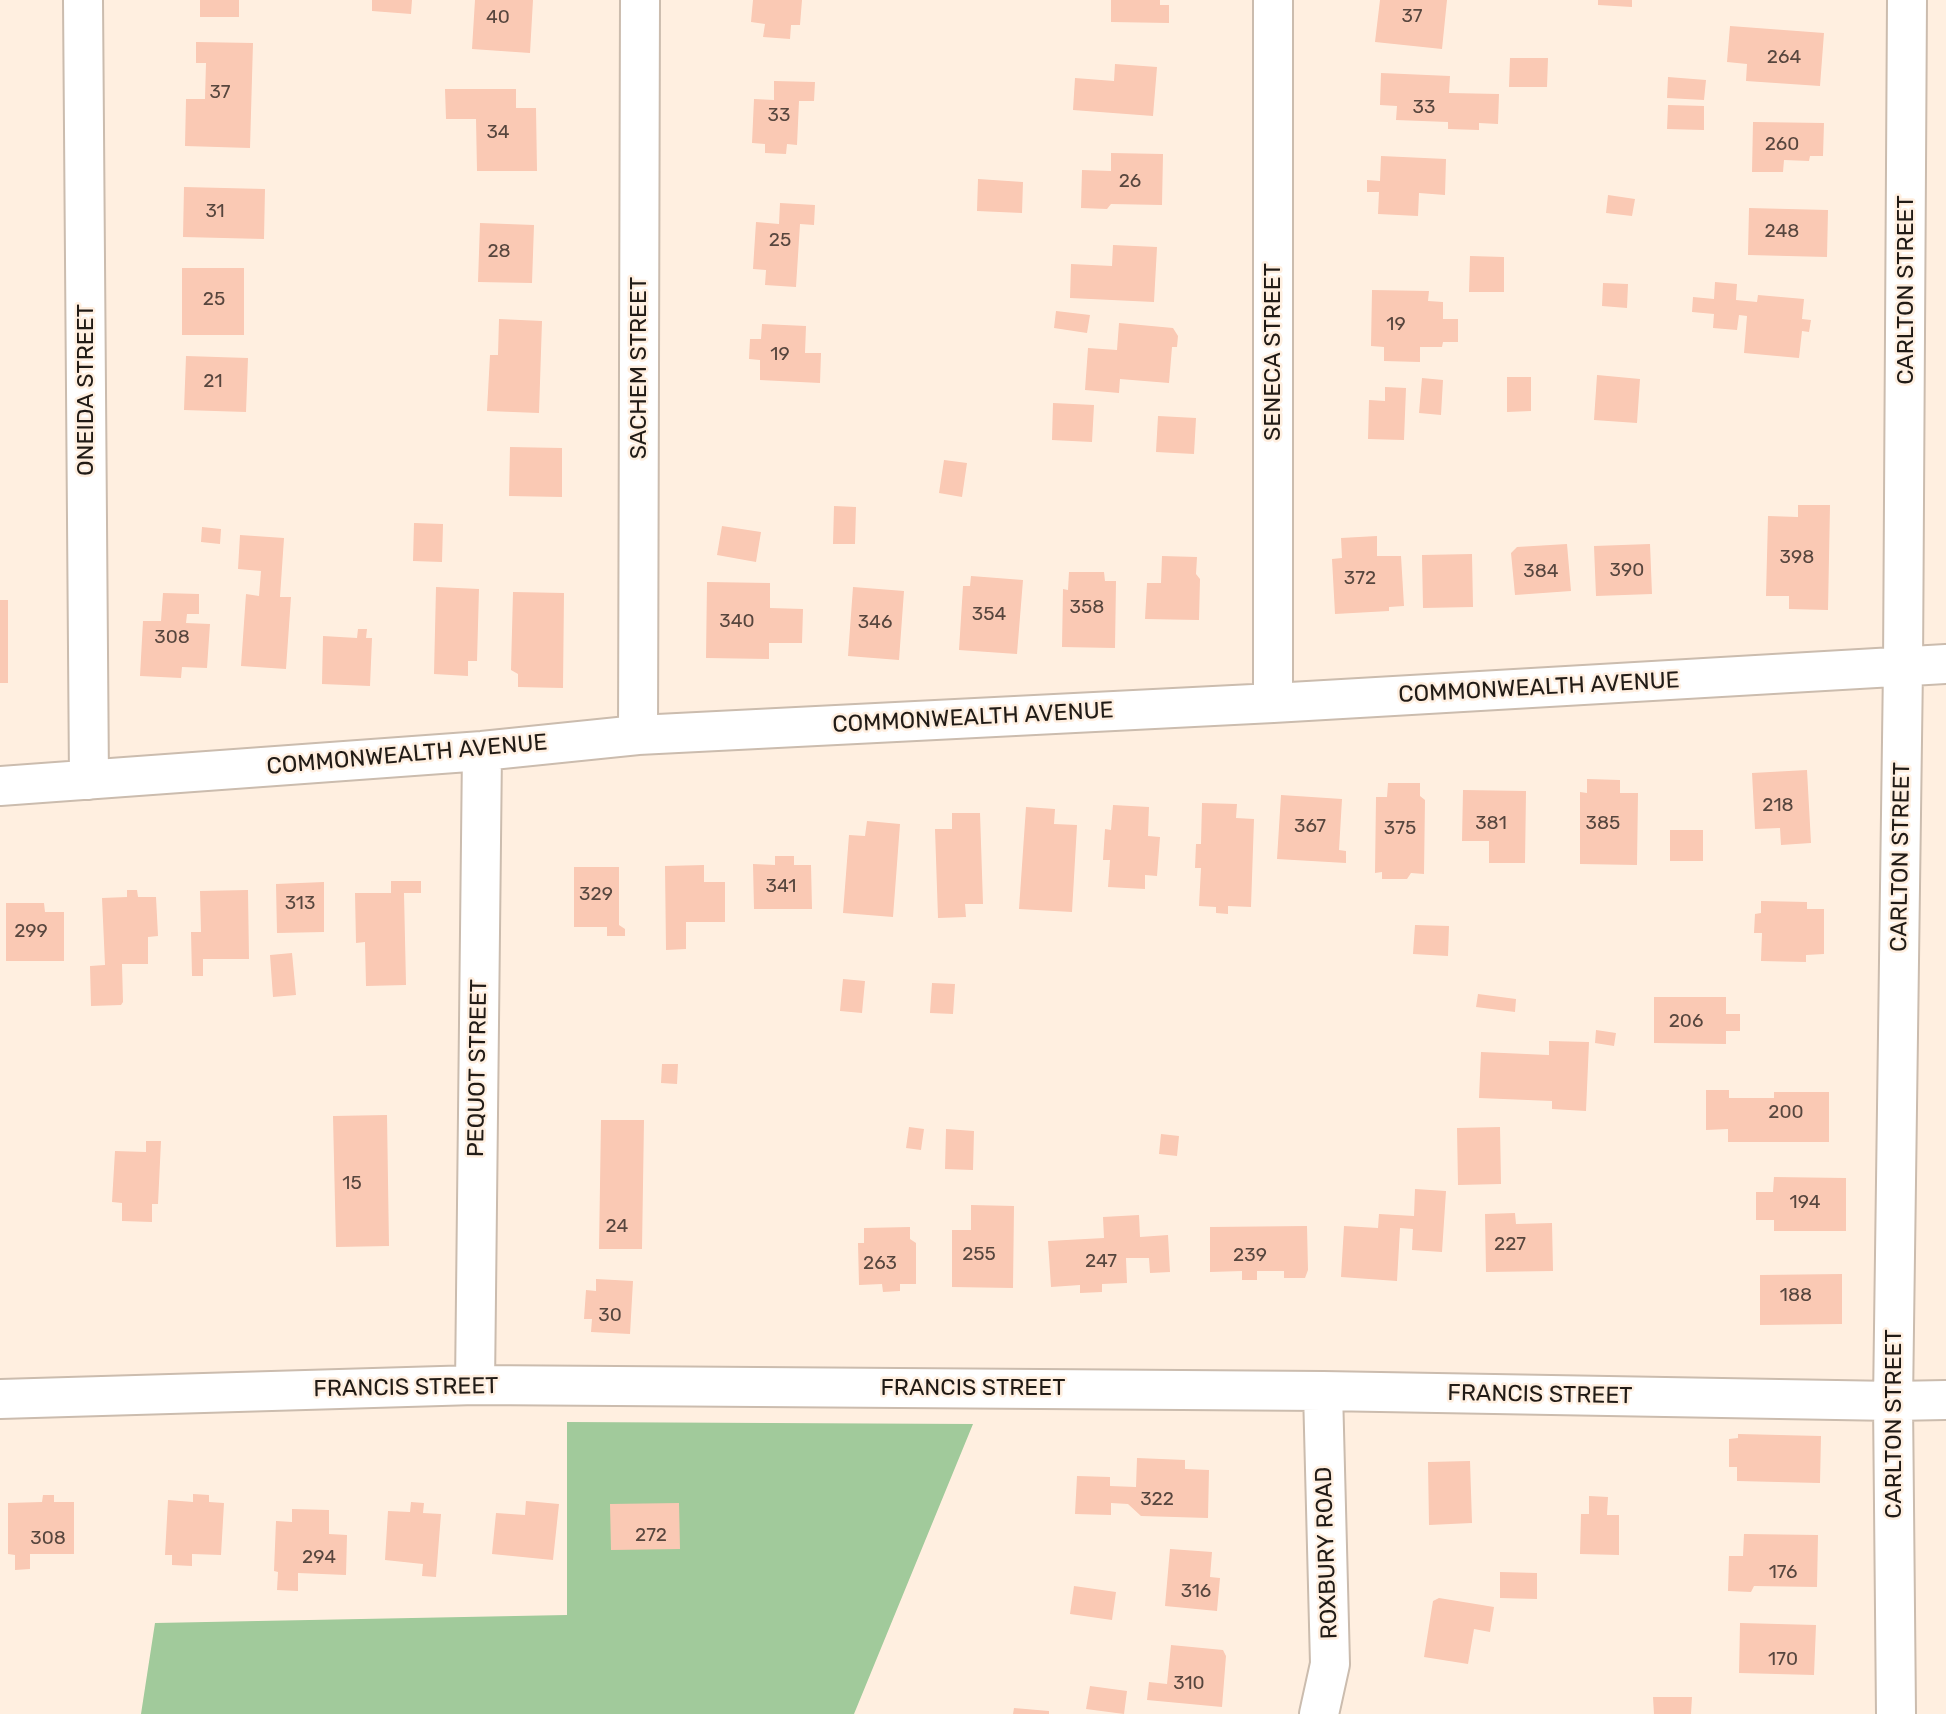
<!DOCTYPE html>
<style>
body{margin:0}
canvas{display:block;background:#ffefe0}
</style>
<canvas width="1946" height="1714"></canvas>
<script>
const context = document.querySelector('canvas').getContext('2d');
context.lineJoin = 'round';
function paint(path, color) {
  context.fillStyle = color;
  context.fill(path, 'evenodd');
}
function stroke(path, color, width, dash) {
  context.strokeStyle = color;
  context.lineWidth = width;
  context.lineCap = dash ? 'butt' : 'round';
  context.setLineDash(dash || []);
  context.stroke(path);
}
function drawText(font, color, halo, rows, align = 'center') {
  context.font = font + ' Rubik,sans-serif';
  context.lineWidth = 5;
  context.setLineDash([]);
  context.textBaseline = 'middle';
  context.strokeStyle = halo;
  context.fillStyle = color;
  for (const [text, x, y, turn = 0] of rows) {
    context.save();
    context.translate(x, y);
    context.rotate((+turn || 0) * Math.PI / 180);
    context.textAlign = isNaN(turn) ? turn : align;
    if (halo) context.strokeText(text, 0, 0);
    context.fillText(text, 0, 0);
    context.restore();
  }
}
paint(new Path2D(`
 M567,1422L973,1424L854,1714H141L155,1623L567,1615Z`), '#a1ca9b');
paint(new Path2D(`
 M200,0H239V17H200Z
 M372,0H412L411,14L372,11Z
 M475,0H533L530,53L472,49Z
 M753,0H802L800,25H791L790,39L763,37L765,24L751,22Z
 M1111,0H1160V5H1169V23L1111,22Z
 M1380,0H1447L1442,49L1375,42Z
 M1598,0H1632V7L1598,5Z
 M1730,26L1824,33L1820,86L1746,81L1747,64L1727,62Z
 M196,42L253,43L250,148L185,146L186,99H205L206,63H196Z
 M1510,58H1548L1547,87H1509Z
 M1115,64L1157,67L1153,116L1073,110L1075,78L1114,81Z
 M1381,73L1450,76L1449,93L1499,94L1498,124L1479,123V130L1448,129V122L1396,120L1397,106L1380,105Z
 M1668,77L1706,80L1704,100L1667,98Z
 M774,81L815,82L814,101H799L797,145L787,144L786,154L765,153V144L752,143L754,99L774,100Z
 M445,89H516V108H536L537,171H477L476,119H446Z
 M1668,105L1704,106V130L1667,129Z
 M1753,122L1824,123L1823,156H1810L1809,161L1784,160L1783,172H1752Z
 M1111,153L1163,154L1162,205L1111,204L1107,209L1081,208L1082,170L1111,171Z
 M1381,156L1446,159L1445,195L1419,193L1418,216L1378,214L1379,192H1367V180L1380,181Z
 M978,179L1023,182L1022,213L977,211Z
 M184,187L265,189L264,239L183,237Z
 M1608,195L1635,199L1632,216L1606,213Z
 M780,203L815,205L814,225L800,224L796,287L765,285L766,270L753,269L756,222L779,224Z
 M1749,208L1828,210L1827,257L1748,255Z
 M480,223L534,225L532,283L478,282Z
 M1113,245L1157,247L1154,302L1070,298L1071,264L1112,266Z
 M1470,256L1504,257V292H1469Z
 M182,268H244V335H182Z
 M1715,282L1737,284L1736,300L1757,302L1758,295L1804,299L1802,319L1811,320L1809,332L1802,331L1799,358L1744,353L1747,316L1739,315L1737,330L1713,328L1714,314L1692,312L1693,297L1714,299Z
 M1603,283L1628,284L1627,308L1602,306Z
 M1372,290L1429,291L1428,301L1443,302V319H1458V342H1443L1442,347H1420V362L1384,361V347L1371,346Z
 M1056,311L1090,315L1087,333L1054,328Z
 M499,319L542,321L539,413L487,411L490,355H498Z
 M1119,323L1173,328L1178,336L1177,347H1172L1169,383L1120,379L1119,393L1085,390L1088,348L1117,350Z
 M762,324L806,326L805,353H821L820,383L760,380V360L749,359L750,339H761Z
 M186,356L248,358L246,412L184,410Z
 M1597,375L1640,379L1637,423L1594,420Z
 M1507,377H1531V411L1507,412Z
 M1422,378L1443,380L1441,415L1419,413Z
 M1385,387L1406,388L1404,440L1368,439L1369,400L1385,401Z
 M1053,403L1094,405L1092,442L1052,440Z
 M1158,416L1196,418L1194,454L1156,452Z
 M510,447L562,448V497L509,496Z
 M944,460L967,463L962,497L939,493Z
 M1798,505H1830L1828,610L1789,609V596H1766L1768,516L1798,517Z
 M834,506L856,507L855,544H833Z
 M414,523L443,524L442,562L413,561Z
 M722,526L761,532L756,562L717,555Z
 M202,527L221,529L220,544L201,542Z
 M240,535L284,538L280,597H291L286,669L241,666L246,594L259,596L261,571L238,569Z
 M1377,536V556H1401L1404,606L1389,607V611L1335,614L1332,559L1342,558L1341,538Z
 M1567,544L1571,591L1515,595L1511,553L1517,547Z
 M1650,544L1652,594L1596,596L1594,546Z
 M1472,554L1473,607L1423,608L1422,555Z
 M1162,556L1197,557L1196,574L1200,579L1199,620L1145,619L1147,583H1161Z
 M1069,572H1104L1105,581H1116L1115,648L1062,647L1063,589L1068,590Z
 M971,576L1023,580L1017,654L959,650L963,586H970Z
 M707,582L770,583V608L803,609L802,643H769V659L706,658Z
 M436,587L479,589L477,661H468V676L434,674Z
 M853,587L904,591L899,660L848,656Z
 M513,592L564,593L563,688L518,687V674L511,670Z
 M163,593L199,594V614H187L186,623L210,624L207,668L182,667L181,678L140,676L143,621H161Z
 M0,600H8V683H0Z
 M358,629H367L366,638H372L370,686L322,684L323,636L357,638Z
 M1807,770L1811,843L1781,845L1780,828L1755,829L1752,773Z
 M1587,779L1620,780V793H1638L1637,865L1580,864V792L1587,793Z
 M1388,783H1420V796L1425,800L1424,874L1411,873L1407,879H1382V872L1375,873L1376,797H1387Z
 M1463,790L1526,791L1525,863H1489V841H1462Z
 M1281,795L1342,799L1339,850L1346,851V863L1277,859Z
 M1202,803L1237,804L1236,818L1254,819L1251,907L1228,906V914L1216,913V907L1199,906L1201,868H1195L1196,844H1201Z
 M1113,805L1149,807L1148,836L1160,837L1157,876L1145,875V889L1108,887L1110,860H1103L1105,829L1111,830Z
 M1026,807L1055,809L1054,824L1077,825L1072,912L1019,909Z
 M952,813H980L983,904H965L966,917L938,918L935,829H952Z
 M867,821L900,824L893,917L843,913L849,835L865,836Z
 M1670,830H1703V861H1670Z
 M775,856H794V865H811L812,909H754L753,864L775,865Z
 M704,865V882H725V922H686V949L666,950L665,866Z
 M574,867H619V925L625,929V936H607V927H574Z
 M391,881H421V893H404L406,985L366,986L365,942L356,943L355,893H391Z
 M324,882V932L277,933L276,884Z
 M127,890H137L138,897H156L158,936L148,937V964H122L123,1002L121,1005L91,1006L90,966L105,965L102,898L127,897Z
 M248,890L249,959H203V976H192L191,932H201L200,891Z
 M1761,901L1807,902V909H1824V954L1806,955V962L1761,961L1762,933H1754L1755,914L1761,913Z
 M6,903H44L45,912H64V961H6Z
 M1415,925L1449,926L1448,956L1413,954Z
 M292,953L296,995L273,997L270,955Z
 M843,979L865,981L862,1013L840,1011Z
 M932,983L955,984L953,1014L930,1013Z
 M1478,994L1516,999L1515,1012L1476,1007Z
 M1654,997H1726V1014H1740V1031H1726V1044L1654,1043Z
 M1596,1030L1616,1033L1614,1046L1595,1043Z
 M1549,1041L1589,1042L1586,1111L1552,1109V1101L1479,1098L1481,1052L1549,1055Z
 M662,1064H678L677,1084L661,1083Z
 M1706,1090H1729V1098H1774V1092H1829V1142H1728V1129L1706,1130Z
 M387,1115L389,1246L336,1247L333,1116Z
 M601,1120H644L642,1249H599Z
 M909,1127L924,1129L921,1150L906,1148Z
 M1500,1127L1501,1184L1458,1185L1457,1128Z
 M946,1129L974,1131L973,1170L945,1169Z
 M1161,1134L1179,1136L1177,1156L1159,1154Z
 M146,1141H161L158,1204H152V1222L122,1221V1203L112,1202L115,1151L146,1152Z
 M1774,1177L1846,1178V1231H1774V1220H1756V1192H1773Z
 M1415,1189L1446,1191L1442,1252L1412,1250L1413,1229L1400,1228L1397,1281L1341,1277L1344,1226L1378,1228L1379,1214L1414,1216Z
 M971,1205L1014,1206L1013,1288L952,1287V1230H971Z
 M1515,1213L1516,1224L1552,1223L1553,1271L1486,1272L1485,1214Z
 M1139,1215L1140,1237L1168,1235L1170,1272L1150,1273L1149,1258H1126L1127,1283L1102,1284V1292L1080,1293V1285L1051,1287L1048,1241L1104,1238L1103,1217Z
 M1307,1226L1308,1270L1305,1278H1284V1271H1257V1280H1242V1271L1210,1272V1227Z
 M910,1227V1239L916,1243V1284H900V1291L883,1292L882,1284L859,1285L858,1243H864V1228Z
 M1842,1274V1324L1760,1325V1275Z
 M596,1279L633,1281L630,1334L591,1332L592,1319H584L586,1290L596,1291Z
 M1738,1434L1821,1436L1820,1483L1737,1481V1467H1729V1439L1738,1438Z
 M1137,1458L1185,1460V1469L1209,1470L1208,1518L1141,1516L1128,1504L1111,1503V1515L1075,1514L1077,1476L1110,1477V1486L1136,1487Z
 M1470,1461L1472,1523L1429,1525L1428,1462Z
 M193,1494L209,1495V1502L224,1503L221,1555L192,1554V1566L172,1565V1555H165L168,1500L193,1502Z
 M43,1495H54V1502H74V1554H30V1569L15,1570V1555L8,1554V1503L42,1502Z
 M1589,1496L1608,1497L1607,1515H1619V1555L1580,1554L1581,1514H1589Z
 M526,1501L559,1504L553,1560L492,1554L496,1513L525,1515Z
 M411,1502L424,1503L423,1513L441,1514L436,1577L422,1576L423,1564L385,1560L388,1511L410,1512Z
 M679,1503L680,1549L611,1550L610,1504Z
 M292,1509L329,1510V1534L347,1535L346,1575L298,1573V1591L277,1590L278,1572L274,1571L276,1521L292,1522Z
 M1744,1534L1818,1535L1817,1587L1754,1586L1751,1592L1728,1591L1729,1556H1743Z
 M1170,1549L1212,1552L1210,1577L1220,1578L1217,1611L1165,1606Z
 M1500,1572L1537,1573V1599L1500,1598Z
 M1074,1586L1116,1592L1112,1620L1070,1614Z
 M1439,1598L1494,1607L1490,1632L1474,1629L1468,1664L1424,1657L1433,1601Z
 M1740,1623L1816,1625L1814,1675L1739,1673Z
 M1171,1645L1223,1650L1226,1656L1222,1707L1147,1700L1149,1682L1167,1684Z
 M1090,1686L1127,1691L1124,1714L1086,1709Z
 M1653,1697H1692L1691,1714H1654Z
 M1014,1708L1049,1711V1714H1013Z`), '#fac9b4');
const minor = new Path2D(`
 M83,0L89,780
 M1273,0V703
 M638,735L640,0
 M0,786L482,751L638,735L1273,703L1946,664
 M475,1385L482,751
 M0,1399L475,1385L1323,1391L1893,1401L1946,1400
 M1319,1714L1330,1664L1323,1391
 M1896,1714L1893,1401L1903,667L1907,0`);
stroke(minor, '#cbbcae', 42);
stroke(minor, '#fff', 38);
drawText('19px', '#57463e', null, [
 ["37",1412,17],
 ["40",498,18],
 ["264",1784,58],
 ["37",220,93],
 ["33",1424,108],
 ["33",779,116],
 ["34",498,133],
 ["260",1782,145],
 ["26",1130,182],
 ["31",215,212],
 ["248",1782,232],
 ["25",780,241],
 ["28",499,252],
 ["25",214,300],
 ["19",1396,325],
 ["19",780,355],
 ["21",213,382],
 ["398",1797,558],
 ["390",1627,571],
 ["384",1541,572],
 ["372",1360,579],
 ["358",1087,608],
 ["354",989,615],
 ["340",737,622],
 ["346",875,623],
 ["308",172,638],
 ["218",1778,806],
 ["381",1491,824],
 ["385",1603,824],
 ["367",1310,827],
 ["375",1400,829],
 ["341",781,887],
 ["329",596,895],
 ["313",300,904],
 ["299",31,932],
 ["206",1686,1022],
 ["200",1786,1113],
 ["15",352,1184],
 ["194",1805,1203],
 ["24",617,1227],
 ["227",1510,1245],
 ["255",979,1255],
 ["239",1250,1256],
 ["247",1101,1262],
 ["263",880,1264],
 ["188",1796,1296],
 ["30",610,1316],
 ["322",1157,1500],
 ["272",651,1536],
 ["308",48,1539],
 ["294",319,1558],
 ["176",1783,1573],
 ["316",1196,1592],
 ["170",1783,1660],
 ["310",1189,1684]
]);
drawText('23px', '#211b16', '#ffefe0', [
 ["CARLTON STREET",1906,290,-90],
 ["SENECA STREET",1273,352,-90],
 ["SACHEM STREET",639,368,-90],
 ["ONEIDA STREET",86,390,-90],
 ["COMMONWEALTH AVENUE",1539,688,-3],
 ["COMMONWEALTH AVENUE",973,718,-3],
 ["COMMONWEALTH AVENUE",407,755,-5],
 ["CARLTON STREET",1901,857,-89],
 ["PEQUOT STREET",478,1068,-89],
 ["FRANCIS STREET",406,1388,-1],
 ["FRANCIS STREET",973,1388],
 ["FRANCIS STREET",1540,1395,1],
 ["CARLTON STREET",1894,1424,-90],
 ["ROXBURY ROAD",1327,1553,-92]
]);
</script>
